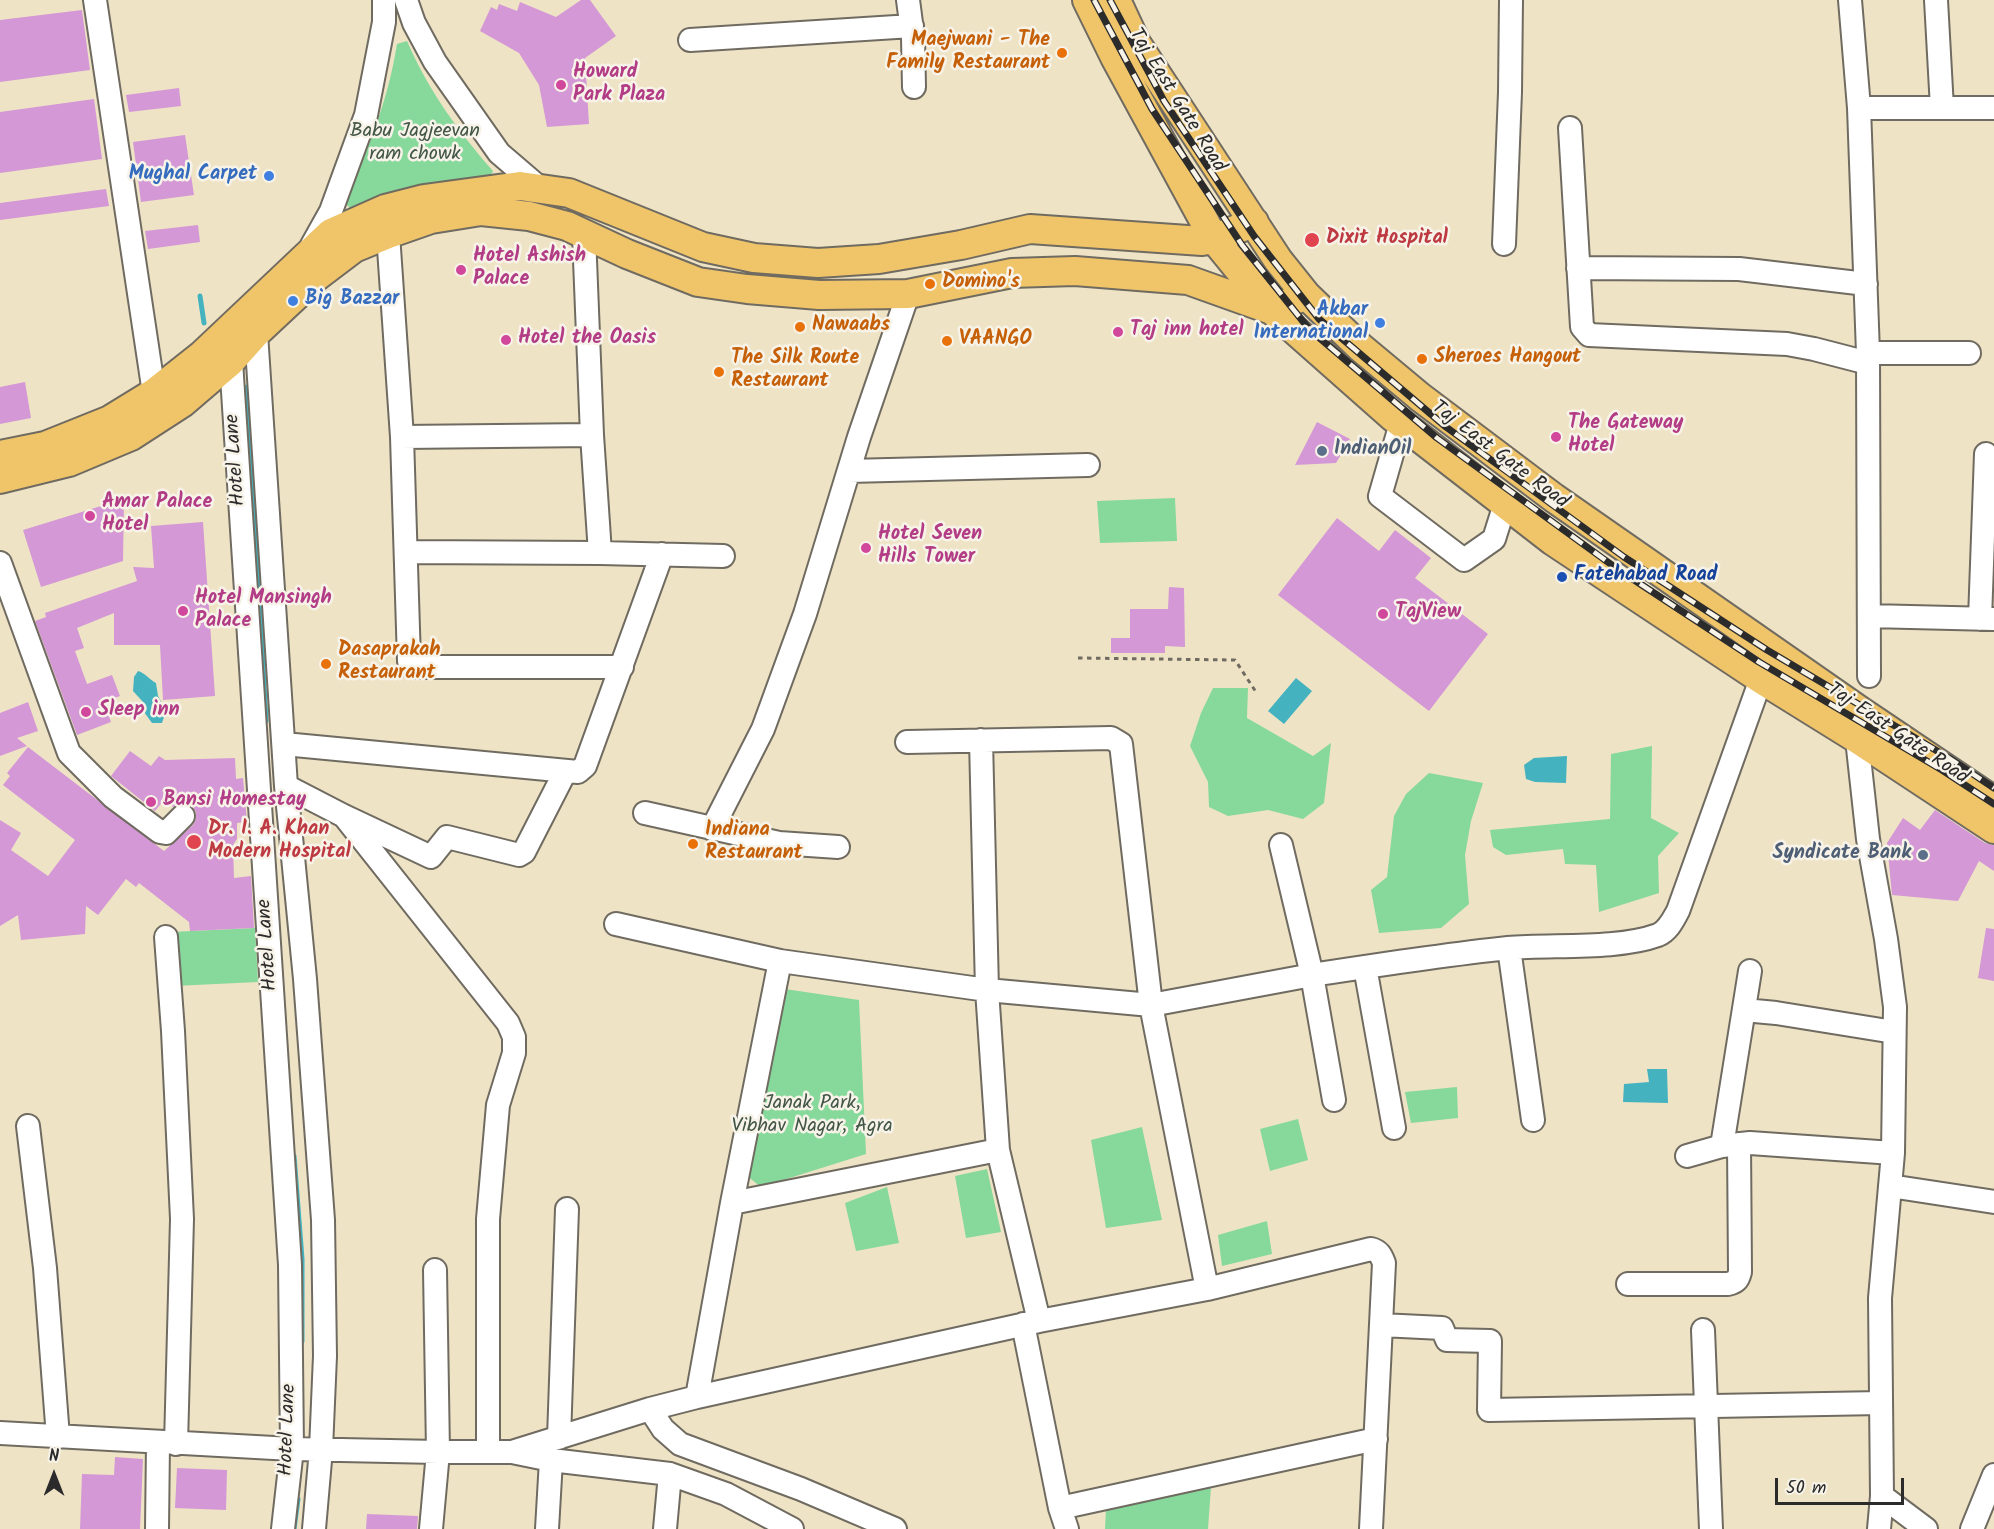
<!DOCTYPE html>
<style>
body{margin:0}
#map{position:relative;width:1994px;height:1529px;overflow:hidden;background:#efe3c6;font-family:Kalam,sans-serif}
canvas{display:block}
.north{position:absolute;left:24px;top:1445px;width:60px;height:60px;-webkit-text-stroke:4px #f7f3e8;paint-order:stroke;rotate:0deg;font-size:16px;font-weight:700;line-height:24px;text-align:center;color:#2b2b2b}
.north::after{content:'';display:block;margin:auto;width:21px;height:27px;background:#2b2b2b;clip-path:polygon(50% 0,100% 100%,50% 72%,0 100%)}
.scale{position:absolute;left:1775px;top:1478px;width:129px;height:27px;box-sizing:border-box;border:3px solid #2b2b2b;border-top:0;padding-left:8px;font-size:18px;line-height:21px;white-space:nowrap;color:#2b2b2b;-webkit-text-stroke:4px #f7f3e8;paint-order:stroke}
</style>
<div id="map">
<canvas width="1994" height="1529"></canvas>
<div class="north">N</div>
<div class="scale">50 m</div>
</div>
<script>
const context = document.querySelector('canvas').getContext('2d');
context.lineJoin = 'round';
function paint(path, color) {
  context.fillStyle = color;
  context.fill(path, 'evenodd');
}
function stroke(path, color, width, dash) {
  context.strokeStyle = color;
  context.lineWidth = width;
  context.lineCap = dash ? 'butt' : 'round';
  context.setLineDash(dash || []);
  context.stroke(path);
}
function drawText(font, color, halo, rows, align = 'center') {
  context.font = font + ' Kalam,sans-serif';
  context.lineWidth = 5;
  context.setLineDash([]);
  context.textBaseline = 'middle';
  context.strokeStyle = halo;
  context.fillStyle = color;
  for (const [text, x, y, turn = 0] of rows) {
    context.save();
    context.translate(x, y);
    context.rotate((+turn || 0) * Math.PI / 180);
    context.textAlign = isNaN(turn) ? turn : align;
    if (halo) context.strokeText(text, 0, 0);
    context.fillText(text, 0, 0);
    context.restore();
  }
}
paint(new Path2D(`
 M407,41C428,90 458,131 493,171L489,179L353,211L344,202C368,150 388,101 397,44Z
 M1175,498L1177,541L1100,543L1097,501Z
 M1213,688H1248L1247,718L1313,756L1331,743L1324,803L1303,819L1268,810L1228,816L1209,807L1208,782L1190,746L1201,713Z
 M1652,746L1651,818L1679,833L1658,856L1659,893L1599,912L1596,865L1565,864L1563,849L1506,855L1493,847L1490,830L1610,819L1611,754Z
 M1429,773L1483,783L1471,821L1465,855L1469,904L1441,928L1379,933L1371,890L1387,877L1394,816L1406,794Z
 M255,928L258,982L174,986L171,932Z
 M785,989L859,1000L866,1154L761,1187L747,1176Z
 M1457,1087L1458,1118L1411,1123L1405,1092Z
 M1298,1119L1308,1160L1270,1171L1260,1129Z
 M1142,1127L1162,1220L1106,1228L1091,1140Z
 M987,1169L1001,1232L966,1238L955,1176Z
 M887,1187L899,1243L856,1251L845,1203Z
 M1267,1221L1272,1254L1222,1266L1218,1235Z
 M1211,1487L1208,1529H1105L1106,1509Z`), '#86d99b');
paint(new Path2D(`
 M138,671C144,672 150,680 156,683L158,696L163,705L161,713L164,717L162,723H152L144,712L143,702L133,691L134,677Z
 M1296,678L1312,691L1284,724L1268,711Z
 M1567,756L1566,783L1535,782L1526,779L1524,765L1534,758Z
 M1647,1069H1667L1668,1103L1623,1102L1624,1084L1649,1082Z`), '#45b3bf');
stroke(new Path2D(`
 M200,296L204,323
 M247,387L266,721
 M294,1156L302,1259V1341
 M294,1529L298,1499`), '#45b3bf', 5);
paint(new Path2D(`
 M581,0H590L616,36L585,58L589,124L547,127L539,85L519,53L480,31L491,7L497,10L499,4L517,11L520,2L556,17Z
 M82,10L90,70L0,82V20Z
 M179,88L181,106L129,112L126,95Z
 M94,99L102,159L0,173V112Z
 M185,135L194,195L141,202L133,142Z
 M106,189L109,206L0,220V203Z
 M198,225L200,242L148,249L145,231Z
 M25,382L31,418L0,424V387Z
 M1317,422L1350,439L1336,463L1295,465Z
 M124,499L123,561L41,587L23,530Z
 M1337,518L1379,551L1395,530L1431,558L1415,578L1488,634L1429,711L1278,595Z
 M203,522L215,696L163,700L160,645H114V613L77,628L84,648L75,651L87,684L112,675L120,696L104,702L111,722L77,735L35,621L46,617L45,613L137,581L133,567L154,568L151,526Z
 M1169,587L1184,588L1185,647L1165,646V653H1111V638H1130V609H1168Z
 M28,702L38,731L17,738L27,746L0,756V713Z
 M28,747L164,851L193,825L196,819V812L193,807L187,803H180L173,807L164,800L155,811L111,776L130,751L151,766L159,756L165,760L235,758L236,779L243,778L247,822L237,823V839L233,845L234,878L251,876L254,928L190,931L189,922L139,883L136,887L126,879L98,915L86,906L85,934L21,940L18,915L0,926V820L21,833L11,850L48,876L75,840L3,785L10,776L7,773Z
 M1935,810L1985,843L1994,845V871L1979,861L1958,901L1892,895L1887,843L1903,818L1920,830Z
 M1986,928L1994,929V981L1978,978Z
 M115,1457L143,1459L140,1529H80L82,1474L114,1475Z
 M177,1468L227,1470L226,1510L175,1508Z
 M367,1514L418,1516L417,1529H366Z`), '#d398d5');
const minor = new Path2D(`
 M95,0L154,393
 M406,0L414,23L435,62L499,153L541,189
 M908,0L913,38L914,87
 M1850,0L1859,108L1868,353L1869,676
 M1936,0L1942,108
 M690,40L912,26
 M1859,108H1994
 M1570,128L1582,327L1589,335L1787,344L1814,349L1868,363
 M388,234L402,437L409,661L411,667H622
 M584,235L592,435L600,553
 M1504,244L1510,92L1511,0
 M312,245L331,211L366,115L384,22V0
 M1578,268L1739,269L1866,284
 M256,333L286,786L305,979L323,1220L325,1356L321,1449L314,1529
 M1868,353H1969
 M231,361L290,1265L292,1449L283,1529
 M1401,423L1380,496L1464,560L1494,539L1505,504
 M402,437L592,435
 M849,471L1088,465
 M406,552L600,553L723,556
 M0,563L69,753L113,797L160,832L166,833L183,816
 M1869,616L1993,619
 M1980,619L1986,454
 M1858,727L1857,739L1868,839L1886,939L1895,1007L1893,1153L1880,1298L1882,1496L1879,1529
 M981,740L987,990L998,1150L1039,1321
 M907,742L1111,738L1121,744L1151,1005L1207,1289
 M284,744L578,772L585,766L662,554
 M286,786L344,816L431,857L447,837L519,855L524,852L565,772
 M645,813L779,843L838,847
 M344,816L508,1023L514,1037V1053L498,1105L488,1219V1452
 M712,829L763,729L805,614L859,437L908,294
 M1281,845L1312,975C1377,965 1442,955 1508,948C1552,944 1617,950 1658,935C1668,931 1673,920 1678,911L1761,679
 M616,924L780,961
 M166,937L173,1031L182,1219L176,1444
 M1509,948L1533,1120
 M1365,967L1394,1128
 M1744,1010L1776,1013L1894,1032
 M28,1126L45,1268L58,1437
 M1722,1146L1750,971
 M1687,1156L1722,1146L1750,1143L1893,1153
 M1890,1186L1994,1202
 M732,1203L998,1150
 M1628,1284H1728C1736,1282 1738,1280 1740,1272L1739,1144
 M1023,1324L1060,1508L1067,1529
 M1381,1325L1442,1328L1447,1340L1490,1341L1489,1410L1881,1403
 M1703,1330L1711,1529
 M697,1397L732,1203L780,961L987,990L1151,1005L1312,975L1334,1100
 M650,1409L663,1429L680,1444L801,1489L895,1529
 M0,1433L292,1449L438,1452H512L551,1460L670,1474L726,1494L792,1529
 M559,1438L567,1209
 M512,1452L650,1409L697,1397L1039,1321L1207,1289L1371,1249C1379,1251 1381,1255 1384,1263L1371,1529
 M1882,1496L1926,1529
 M1060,1508L1376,1439
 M157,1529L158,1443
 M431,1529L438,1452L435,1270
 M547,1529L551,1460
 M665,1529L670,1474
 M1972,1529L1994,1475`);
const major = new Path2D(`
 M1087,0L1115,57L1214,239L1272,310L1393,417L1553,541L1761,679L1856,738L1994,829
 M1116,0L1136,43L1278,260L1306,295L1360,347L1420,397L1554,498L1860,711L1994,801
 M0,455L45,446L110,420L154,393L202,355L331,233L385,209L424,199L520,186L569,193L703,247L754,258L818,263L879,259L961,245L1030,229L1202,241L1214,239L1254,222
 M0,479L69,462L131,436L182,403L231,361L256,333L317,276L354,248L388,234L431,219L481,211L529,216L567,226L627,254L698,282L747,289L819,295L908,294L1012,273L1075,271L1188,280L1272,310L1306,295`);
stroke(minor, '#706b61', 26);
stroke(major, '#706b61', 32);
stroke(new Path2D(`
 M1078,658L1235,660L1256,692`), '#706b61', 3, [4.5, 4.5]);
stroke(minor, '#fff', 22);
stroke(major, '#f0c469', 28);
const rail = new Path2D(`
 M1094,0L1152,109L1242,245L1309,329L1437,438L1616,568L1759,662L1942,770L1994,804
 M1110,0L1164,101L1254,236L1319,319L1446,427L1624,557L1767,650L1949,758L1994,788`);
stroke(rail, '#2b2b2b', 7);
stroke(rail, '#f7f3e8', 4.5, [14]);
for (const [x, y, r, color] of [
 [1062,53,6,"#e8710a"],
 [561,85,6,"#d1479c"],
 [269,176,6,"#3f7fe0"],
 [1312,240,8,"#e0444e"],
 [461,270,6,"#d1479c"],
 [930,284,6,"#e8710a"],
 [293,301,6,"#3f7fe0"],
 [1380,323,6,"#3f7fe0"],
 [800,327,6,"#e8710a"],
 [1118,332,6,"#d1479c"],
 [506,340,6,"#d1479c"],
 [947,341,6,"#e8710a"],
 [1422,359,6,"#e8710a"],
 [719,372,6,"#e8710a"],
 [1556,437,6,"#d1479c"],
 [1322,451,6,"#5c6f8a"],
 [90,516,6,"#d1479c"],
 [866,548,6,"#d1479c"],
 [1562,577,6,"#1a4fb4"],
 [183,611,6,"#d1479c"],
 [1383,614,6,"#d1479c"],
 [326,664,6,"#e8710a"],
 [86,712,6,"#d1479c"],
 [151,802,6,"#d1479c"],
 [194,842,8,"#e0444e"],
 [693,844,6,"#e8710a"],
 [1923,855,6,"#5c6f8a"]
]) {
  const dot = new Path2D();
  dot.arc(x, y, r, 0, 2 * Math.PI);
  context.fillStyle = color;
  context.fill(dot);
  stroke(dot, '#f7f3e8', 2);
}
drawText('bold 20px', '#c56008', '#f7f3e8', [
 ["Maejwani - The",1050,42,"right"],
 ["Family Restaurant",1050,65,"right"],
 ["Domino's",942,284],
 ["Nawaabs",812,327],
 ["VAANGO",959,341],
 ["Sheroes Hangout",1434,359],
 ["The Silk Route",731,360],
 ["Restaurant",731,383],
 ["Dasaprakah",338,652],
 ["Restaurant",338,675],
 ["Indiana",705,832],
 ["Restaurant",705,855]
], 'left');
drawText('bold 20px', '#b23c85', '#f7f3e8', [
 ["Howard",573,74],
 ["Park Plaza",573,97],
 ["Hotel Ashish",473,258],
 ["Palace",473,281],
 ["Taj inn hotel",1130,332],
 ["Hotel the Oasis",518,340],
 ["The Gateway",1568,425],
 ["Hotel",1568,448],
 ["Amar Palace",102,504],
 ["Hotel",102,527],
 ["Hotel Seven",878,536],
 ["Hills Tower",878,559],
 ["Hotel Mansingh",195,600],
 ["Palace",195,623],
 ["TajView",1395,614],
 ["Sleep inn",98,712],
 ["Bansi Homestay",163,802]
], 'left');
drawText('20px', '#2b2b2b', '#f7f3e8', [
 ["Taj East Gate Road",1176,101,58],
 ["Taj East Gate Road",1499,456,37],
 ["Hotel Lane",237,460,-94],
 ["Taj East Gate Road",1897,735,34],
 ["Hotel Lane",269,945,-94],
 ["Hotel Lane",289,1430,-88]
]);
drawText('20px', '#425647', '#f7f3e8', [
 ["Babu Jagjeevan",415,133],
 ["ram chowk",415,156],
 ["Janak Park,",812,1105],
 ["Vibhav Nagar, Agra",812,1128]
]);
drawText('bold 20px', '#366cbe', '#f7f3e8', [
 ["Mughal Carpet",257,176],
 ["Big Bazzar",305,301,"left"],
 ["Akbar",1368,312],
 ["International",1368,335]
], 'right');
drawText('bold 20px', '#be3a42', '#f7f3e8', [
 ["Dixit Hospital",1326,240],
 ["Dr. I. A. Khan",208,831],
 ["Modern Hospital",208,854]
], 'left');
drawText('bold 20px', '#4e5e75', '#f7f3e8', [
 ["IndianOil",1334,451],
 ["Syndicate Bank",1911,855,"right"]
], 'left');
drawText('bold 20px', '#164399', '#f7f3e8', [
 ["Fatehabad Road",1574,577]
], 'left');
</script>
